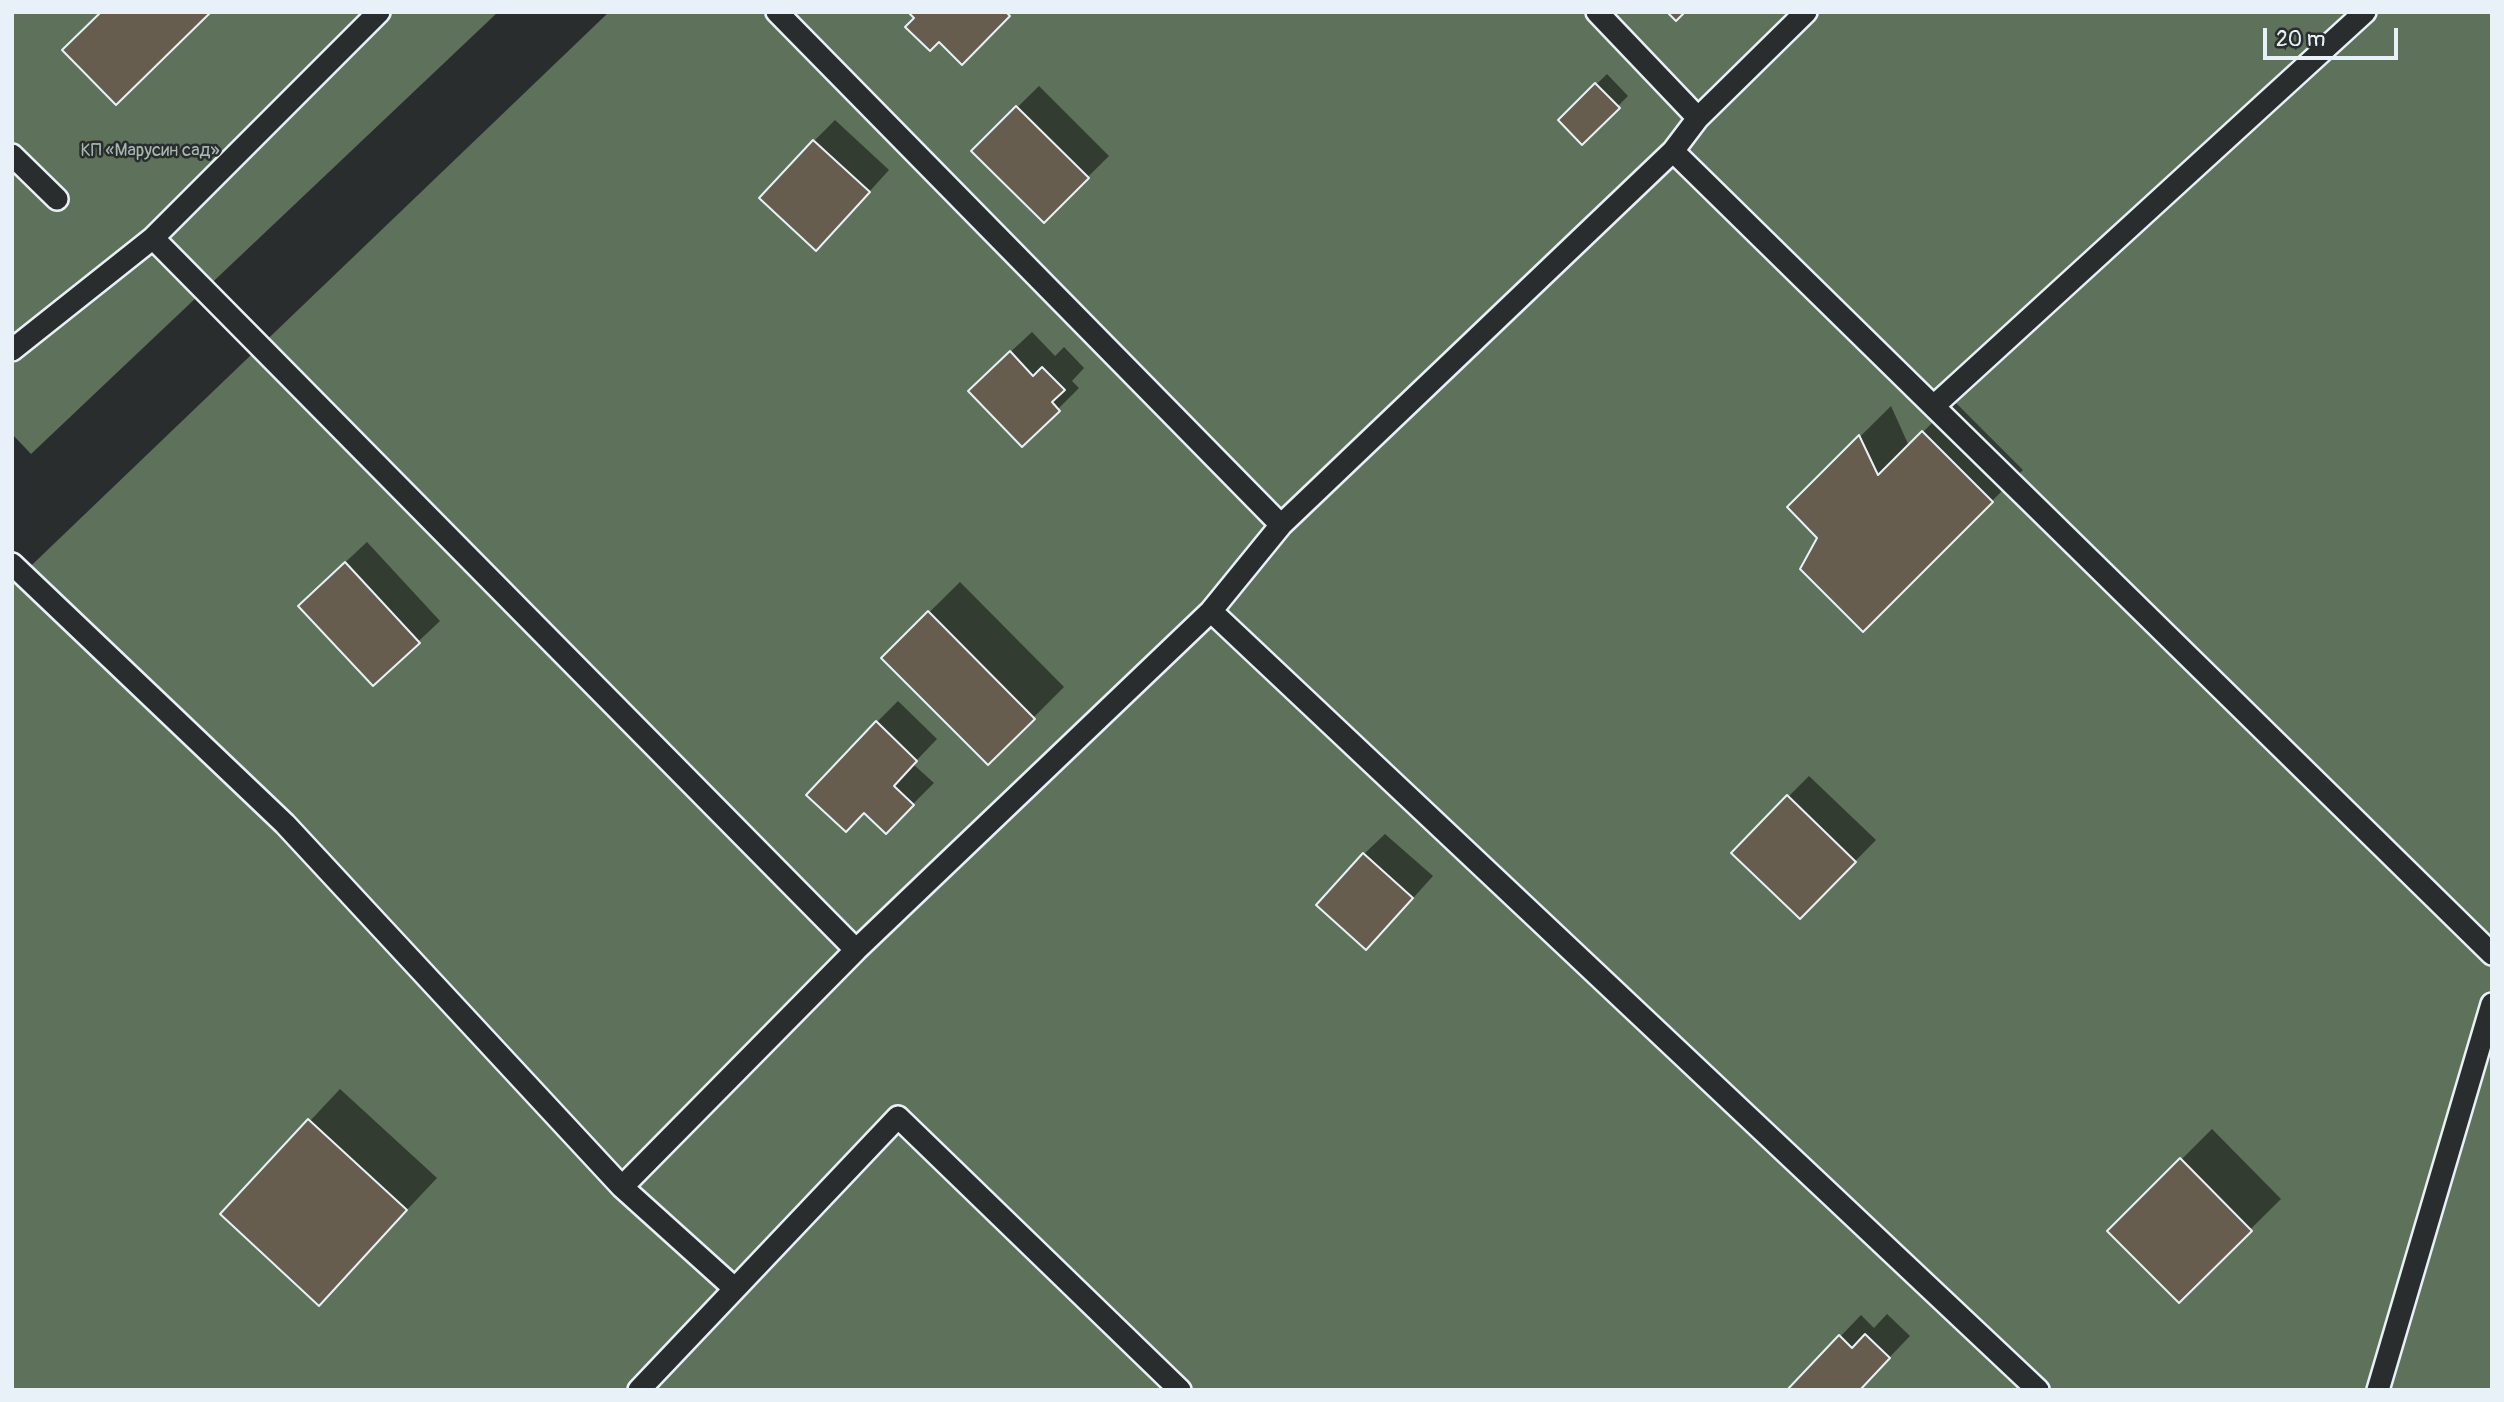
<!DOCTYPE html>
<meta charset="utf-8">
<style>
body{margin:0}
#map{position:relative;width:2504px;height:1402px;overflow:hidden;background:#2a2d2e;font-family:Pangolin,sans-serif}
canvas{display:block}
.frame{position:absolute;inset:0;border:14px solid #e8f1f8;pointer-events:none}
.scale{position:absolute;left:2263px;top:28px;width:135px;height:32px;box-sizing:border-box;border:4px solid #e8f1f8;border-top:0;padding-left:9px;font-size:21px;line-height:24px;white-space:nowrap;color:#e8f1f8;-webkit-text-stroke:5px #2a2d2e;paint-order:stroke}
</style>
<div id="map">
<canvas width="2504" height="1402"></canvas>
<div class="frame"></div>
<div class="scale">20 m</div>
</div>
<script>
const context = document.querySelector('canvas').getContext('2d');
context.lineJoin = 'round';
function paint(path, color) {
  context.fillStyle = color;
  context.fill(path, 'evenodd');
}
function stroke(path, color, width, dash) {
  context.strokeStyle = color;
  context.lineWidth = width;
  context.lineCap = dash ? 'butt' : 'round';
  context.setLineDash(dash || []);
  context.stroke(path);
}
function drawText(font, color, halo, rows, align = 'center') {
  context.font = font + ' Pangolin,sans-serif';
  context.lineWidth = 5;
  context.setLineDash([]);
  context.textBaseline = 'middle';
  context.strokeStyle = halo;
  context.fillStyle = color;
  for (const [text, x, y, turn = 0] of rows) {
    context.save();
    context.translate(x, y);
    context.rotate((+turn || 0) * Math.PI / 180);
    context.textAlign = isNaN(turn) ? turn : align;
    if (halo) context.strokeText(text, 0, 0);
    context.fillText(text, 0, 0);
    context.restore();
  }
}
paint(new Path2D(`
 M12,12H498L31,454L12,434Z
 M609,12H2492V1390H12V584Z`), '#5e715a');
paint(new Path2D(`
 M1607,74L1628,96L1582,142L1560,120Z
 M1039,86L1109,156L1044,220L973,151Z
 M835,120L889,170L837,227L814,141Z
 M1032,332L1055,356L1064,347L1084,368L1072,381L1079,388L1022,445L991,370Z
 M1954,401L2023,470L1863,630L1819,537L1789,507L1891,406L1909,446Z
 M367,542L440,621L373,684L321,585Z
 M960,582L1064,687L988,763L883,658Z
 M898,701L937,739L913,764L934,783L886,831L865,811L877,722Z
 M1809,776L1876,840L1800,917L1788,797Z
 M1385,834L1433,876L1387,927L1364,854Z
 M340,1089L437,1178L319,1303L223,1214Z
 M2212,1129L2281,1199L2179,1300L2110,1231Z
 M1887,1314L1910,1336L1858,1390H1789L1861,1315L1874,1328Z`), '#0007');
const building = new Path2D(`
 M101,12H211L116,105L62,50Z
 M908,12H1006L1010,16L962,65L939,42L930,51L905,27L914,18Z
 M1667,12H1685L1676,21Z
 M1595,83L1620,108L1582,145L1558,120Z
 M1016,106L1089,178L1044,223L971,151Z
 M813,140L870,192L816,251L759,198Z
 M1010,351L1033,376L1042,367L1065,390L1052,402L1060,411L1022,447L968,391Z
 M1922,431L1993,502L1863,632L1800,569L1817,538L1787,507L1859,435L1878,475Z
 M345,562L420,643L373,686L298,606Z
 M928,611L1035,719L988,765L881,658Z
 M876,721L917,761L894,786L914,805L886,834L864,813L846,832L806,795Z
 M1787,795L1856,862L1800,919L1731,853Z
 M1363,853L1413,898L1366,950L1316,905Z
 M308,1119L407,1210L319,1306L220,1214Z
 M2180,1158L2252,1231L2179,1303L2107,1231Z
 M1865,1334L1890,1358L1860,1390H1787L1839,1335L1852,1348Z`);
paint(building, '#675d4e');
stroke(building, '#e8f1f8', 2);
const service = new Path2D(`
 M777,12L1281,525
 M1597,12L1698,118
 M1673,151L2492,954
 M12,155L57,199
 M153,238L856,950
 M12,350L153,238L379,12
 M1935,405L2365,12
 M12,564L285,824L622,1187L734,1288
 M1211,611L2038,1390
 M622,1187L856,950L1211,611L1281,525L1673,151L1698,118L1806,12
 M639,1390L898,1117L1180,1390
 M2378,1390L2492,1004`);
stroke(service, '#e8f1f8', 26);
stroke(service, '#2a2d2e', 21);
drawText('18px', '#aab7b1', '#2a2d2e', [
 ["КП «Марусин сад»",150,151]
]);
</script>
